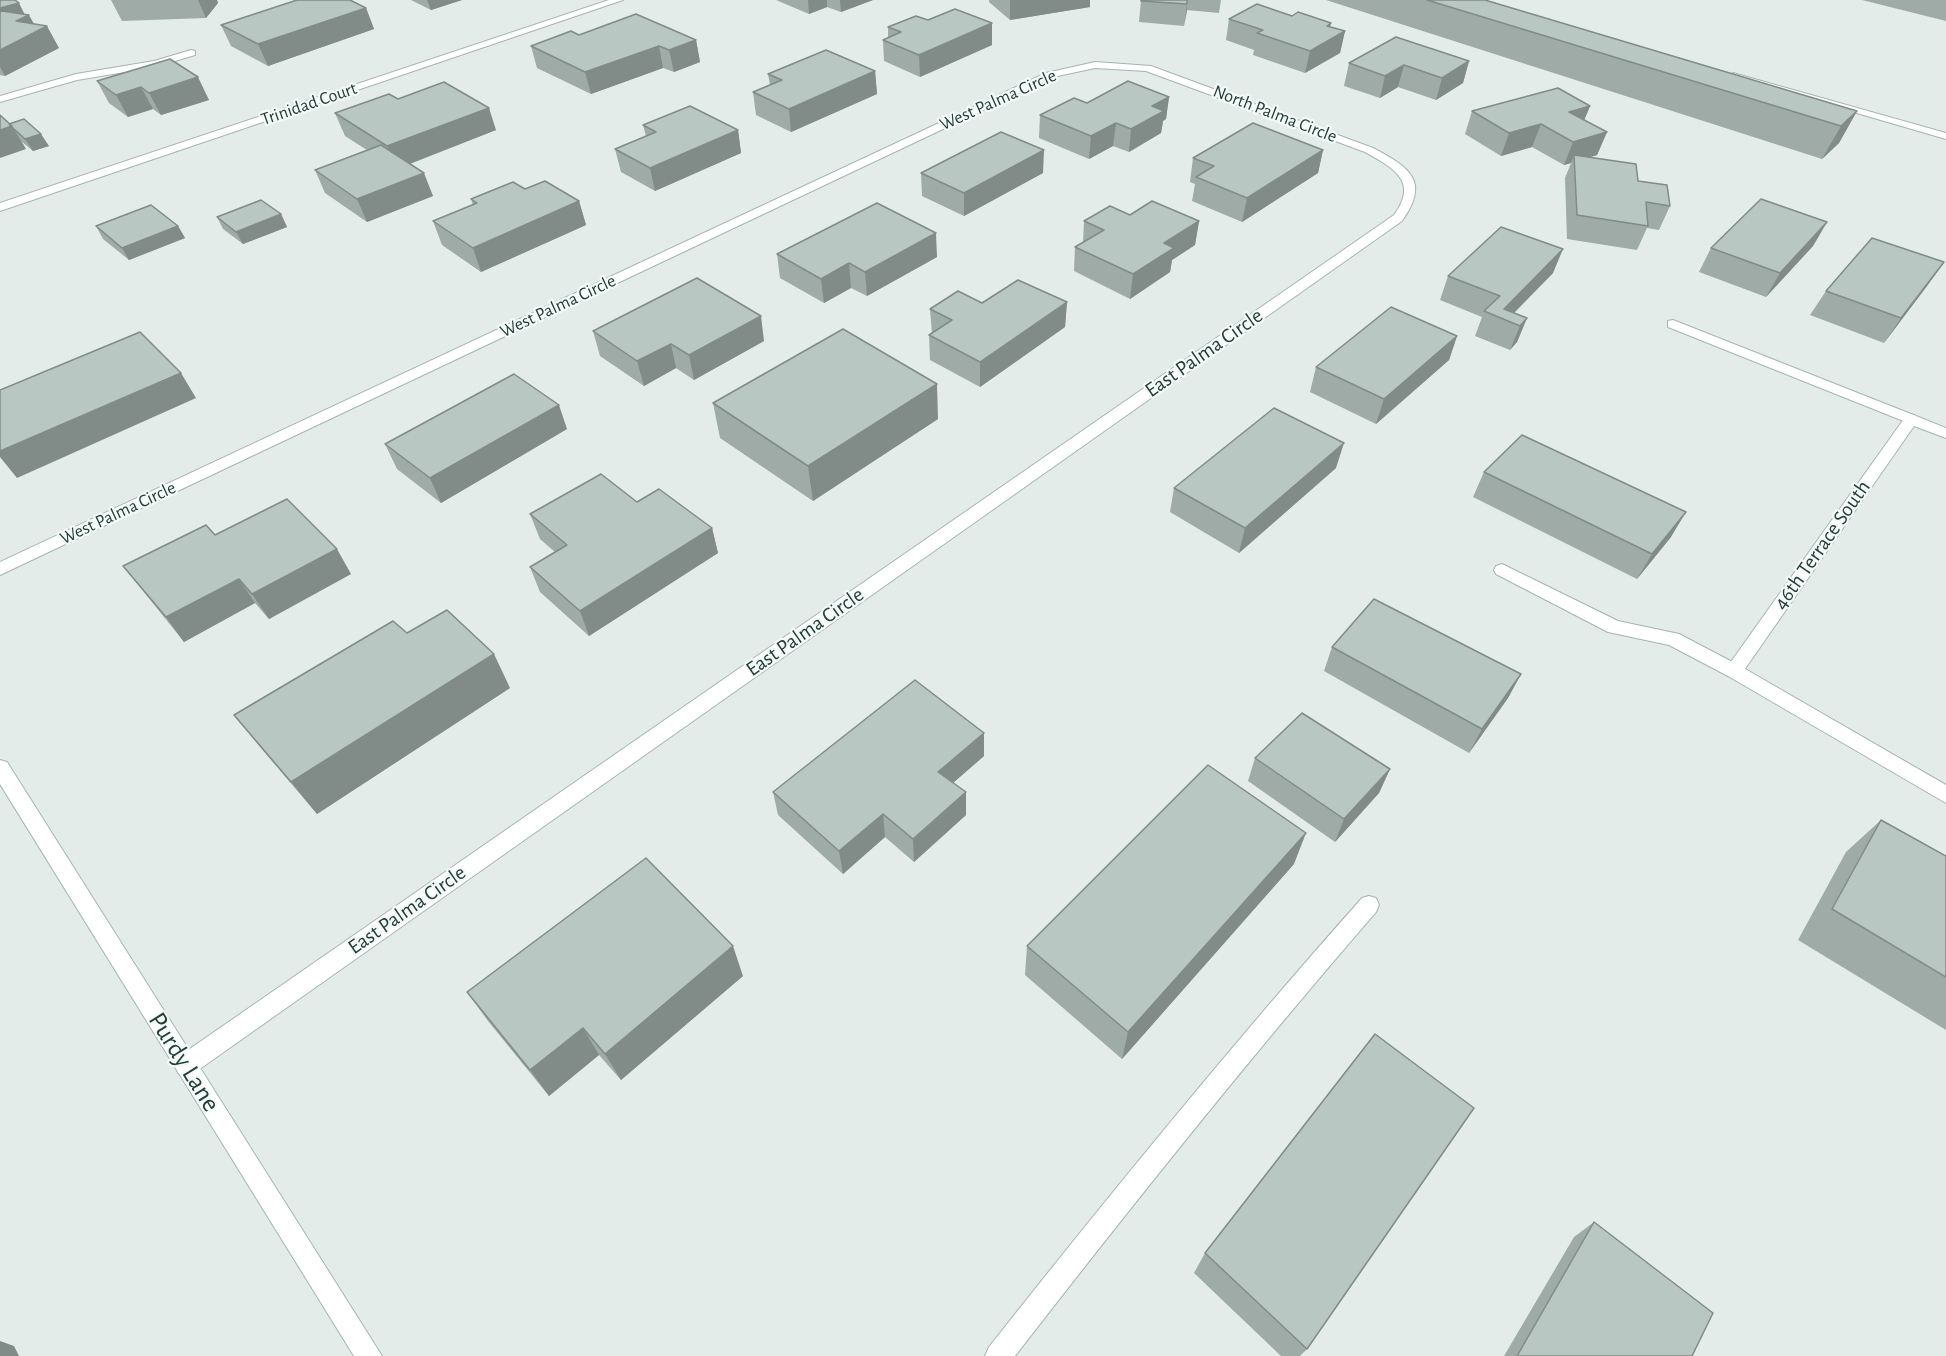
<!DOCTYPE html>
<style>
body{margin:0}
canvas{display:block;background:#e3ece9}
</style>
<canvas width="1946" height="1356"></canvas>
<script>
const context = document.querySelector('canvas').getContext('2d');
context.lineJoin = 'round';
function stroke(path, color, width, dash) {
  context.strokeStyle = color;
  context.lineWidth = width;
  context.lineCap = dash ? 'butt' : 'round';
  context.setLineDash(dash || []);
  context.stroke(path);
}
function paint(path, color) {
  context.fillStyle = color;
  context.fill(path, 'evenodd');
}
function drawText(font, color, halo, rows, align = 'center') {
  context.font = font + ' "Alegreya Sans",sans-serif';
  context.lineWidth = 4.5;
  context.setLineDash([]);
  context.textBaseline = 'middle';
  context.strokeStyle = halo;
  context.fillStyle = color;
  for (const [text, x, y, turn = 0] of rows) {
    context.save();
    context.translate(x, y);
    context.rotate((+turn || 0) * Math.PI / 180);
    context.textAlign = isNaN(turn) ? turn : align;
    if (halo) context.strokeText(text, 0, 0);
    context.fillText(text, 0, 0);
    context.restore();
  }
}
const lane = new Path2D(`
 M191,50L195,51V55L155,67L77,80L0,102V96L76,74L154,61Z
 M1733,73L1946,133V139L1733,77Z
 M1673,320L1916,416L1918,419L1911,424L1906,422L1668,327V321Z
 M1502,564L1618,621L1679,634L1740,666L1946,785V803L1728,676L1669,645L1608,632L1496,574L1494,570L1496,566Z
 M1369,896L1376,898L1379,905L1376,912C1251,1056 1132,1205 1015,1356H985L989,1347C1110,1194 1232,1044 1362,898Z`);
const street = new Path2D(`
 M609,0H623L0,211V203Z
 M1095,62L1151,66L1373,148C1409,167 1431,181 1402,221L194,1073L186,1076L178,1073L175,1065L178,1057L1394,215C1419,182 1394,168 1365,152L1146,71L1095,68L1053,77L0,575V562L1046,73Z
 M1911,414L1946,428V438L1914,426L1740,676H1728L1725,671L1728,666L1906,416Z`);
const secondary = new Path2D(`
 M0,760L7,762L382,1356H354L0,784Z`);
stroke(lane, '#a6b4b1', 2);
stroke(street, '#a6b4b1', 2);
stroke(secondary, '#a2b7b2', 2);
paint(lane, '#fff');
paint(street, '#fff');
paint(secondary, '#fff');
paint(new Path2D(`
 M0,0L25,15L59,48L5,76L0,75Z
 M111,0H217L218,3L206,18L122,21Z
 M411,0H462L431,10Z
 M776,0H873L841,12L827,7L809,14Z
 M989,0H1090V7L1010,20L989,2Z
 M1141,0H1221L1219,13L1187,10L1184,26L1139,22Z
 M1326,0H1485L1857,111L1839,143L1822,159Z
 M1862,0H1946V21Z
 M366,8L374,29L268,66L231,46L221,25Z
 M1292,16L1345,31L1340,53L1305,73L1253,55L1254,50L1226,40L1229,19Z
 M992,23V45L920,77L884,61L883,40L888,38V27Z
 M579,35L696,40L700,62L674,72L663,68L591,94L537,68L531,46Z
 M170,59L209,100L161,115L153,109L128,117L109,103L97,81Z
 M1469,61L1463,83L1436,100L1398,87L1380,98L1344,86L1349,63Z
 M875,71L877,94L791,132L756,115L753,92L770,85L768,74Z
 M1169,97L1166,119L1163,121L1161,133L1129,152L1113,146L1089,159L1039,138L1040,115L1087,103Z
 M398,99L496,130L410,164L433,196L367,222L325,193L315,170L367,150L345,136L335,113Z
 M1590,106L1584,120L1607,132L1597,155L1590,157L1638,181L1670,206L1659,230L1647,228L1637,250L1567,239L1565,178L1571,163L1564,165L1532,147L1501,156L1465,134L1472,111Z
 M9,124L49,146L33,151L21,141L26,149Z
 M643,125L738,130L741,153L655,191L621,172L615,149L646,136Z
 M1323,150L1318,173L1242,222L1192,201L1195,184L1190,182L1193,158Z
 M921,173H1043L964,216L922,196Z
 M525,189L579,201L586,225L481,272L442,245L433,221L473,205L471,199Z
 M281,214L287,227L243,244L223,229L217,217Z
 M1130,215L1199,221L1195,245L1172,260L1170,272L1130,299L1074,271L1075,247L1083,243L1084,221Z
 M1827,222L1813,246L1766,297L1699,272L1711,248Z
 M96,226H178L185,238L129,260L103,239Z
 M777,254L937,257L867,296L851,288L824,303L780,278Z
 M1944,262L1927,286L1884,343L1810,315L1826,291Z
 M1553,273L1514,313L1527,318L1517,342L1510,350L1475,336L1482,317L1440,300L1448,276Z
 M1067,302L1065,327L980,387L930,360L929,335L932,334L930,309L982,303Z
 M593,331L764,341L694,380L676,368L644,386L600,356Z
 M1457,336L1449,360L1376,424L1310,392L1316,367Z
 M713,403L938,419L813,501L720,438Z
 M567,429L441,503L397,469L385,444Z
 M1336,468L1239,553L1170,512L1174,488Z
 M1484,472L1671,537L1637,579L1473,497Z
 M637,502L712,528L718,553L589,636L540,592L530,567L555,552L540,539L530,514Z
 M215,535L351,574L269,619L255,603L184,642L123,566Z
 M407,633L510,688L317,814L261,748L234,715Z
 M1332,647L1521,674L1508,698L1469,753L1324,671Z
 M984,733V756L953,783L966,815L914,862L885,837L843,874L778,815L773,792Z
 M1255,758L1390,769L1379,793L1335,842L1248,781Z
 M1881,820L1946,856V1030L1798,940L1846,852Z
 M1294,864L1122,1059L1025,975L1027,946Z
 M743,976L621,1080L599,1055L549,1096L488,1021L467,992Z
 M1594,1222L1692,1356H1504L1574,1237Z
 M1205,1253L1307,1349L1300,1356H1281L1194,1273Z`), '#9eaba7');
paint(new Path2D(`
 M198,0H217L218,3L206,18Z
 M427,0H462L431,10Z
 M808,0H827V7L809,14Z
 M840,0H873L841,12Z
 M1010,0H1090V7L1010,20Z
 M1187,0V10L1184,26L1187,4Z
 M19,3L26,17L29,15L38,31L47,26L59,48L5,76L0,67V8Z
 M366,8L374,29L268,66L258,44Z
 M992,23V45L920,77L919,55Z
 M1331,23L1327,41L1345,31L1340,53L1305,73L1310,51L1327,26Z
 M696,40L700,62L674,72L669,50Z
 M659,46L663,68L591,94L585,72Z
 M1469,61L1463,83L1436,100L1442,78Z
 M1404,65L1398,87L1380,98L1385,76Z
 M875,71L877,94L791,132L789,109Z
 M198,77L209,100L161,115L149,93Z
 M141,87L153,109L128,117L116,95Z
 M1169,97L1166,119L1163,121L1161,133L1129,152L1131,129L1152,106Z
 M1590,106L1581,128L1569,112Z
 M489,108L496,130L396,169L387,146Z
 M1857,111L1839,143L1822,159L1841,126Z
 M1116,123L1113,146L1089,159L1091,136Z
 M1541,124L1532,147L1501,156L1509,133Z
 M12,126L26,149L0,158V130Z
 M738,130L741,153L655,191L650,168Z
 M1607,132L1597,155L1574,162V155L1571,163L1564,165L1573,142Z
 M41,134L49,146L33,151L25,139Z
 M1044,150L1043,173L964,216V193Z
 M1323,150L1318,173L1242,222L1247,198Z
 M424,173L433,196L367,222L357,199Z
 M579,201L586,225L481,272L473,248Z
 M281,214L287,227L243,244L236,232Z
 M1199,221L1195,245L1172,260L1170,272L1130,299L1133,274L1164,243Z
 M1827,222L1813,246L1766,297L1780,273Z
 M178,226L185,238L129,260L122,248Z
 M936,233L937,257L867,296L865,272Z
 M1563,249L1553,273L1507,320L1504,309Z
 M1944,262L1927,286L1884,343L1901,318Z
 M849,263L851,288L824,303L821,279Z
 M1067,302L1065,327L980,387V362Z
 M761,316L764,341L694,380L689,355Z
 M1527,318L1517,342L1510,350L1520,326Z
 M1457,336L1449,360L1376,424L1384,399Z
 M671,344L676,368L644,386L637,361Z
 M181,373L196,398L17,478L0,457V451Z
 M937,384L938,419L813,501L808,466Z
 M559,405L567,429L441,503L430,478Z
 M1344,443L1336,468L1239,553L1245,528Z
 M1686,512L1671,537L1637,579L1652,554Z
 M712,528L718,553L589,636L580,611Z
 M337,549L351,574L269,619L252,594Z
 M239,579L255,603L184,642L166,617Z
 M494,654L510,688L317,814L291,782Z
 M1521,674L1508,698L1469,753L1482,729Z
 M984,733V756L939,795L938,772Z
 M1390,769L1379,793L1335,842L1344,819Z
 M966,792V815L914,862L913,839Z
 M883,814L885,837L843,874L839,851Z
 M1306,833L1294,864L1122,1059L1128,1032Z
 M733,946L743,976L621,1080L605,1054Z
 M583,1028L599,1055L549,1096L530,1070Z
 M0,1341L14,1346L19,1356H0Z`), '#818b88');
const building = new Path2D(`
 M0,0H15L19,3L0,8Z
 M297,0H350L366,8L258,44L221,25Z
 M1141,0H1187V4L1141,1Z
 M1427,0H1485L1857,111L1841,126Z
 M1257,4L1292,16L1298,12L1331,23L1327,26L1345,31L1310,51L1257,33L1263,30L1229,19Z
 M955,9L992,23L919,55L883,40L901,32L888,27L916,16L928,20Z
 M2,11L29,15L16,21L47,26L0,50V12Z
 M636,14L696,40L669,50L659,46L585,72L531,46L571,31L579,35Z
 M1396,37L1469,61L1442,78L1404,65L1385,76L1349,63Z
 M826,50L875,71L789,109L753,92L782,80L768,74Z
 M170,59L198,77L149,93L141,87L116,95L97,81Z
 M1128,81L1169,97L1152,106L1164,111L1131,129L1116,123L1091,136L1040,115L1074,98L1087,103Z
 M444,82L489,108L387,146L335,113L389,94L398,99Z
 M1558,88L1590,106L1569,112L1607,132L1573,142L1541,124L1509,133L1472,111Z
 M690,106L738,130L650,168L615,149L656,132L643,125Z
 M0,115L12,126L0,130Z
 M24,119L41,134L25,139L14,129L9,124Z
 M1253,123L1323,150L1247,198L1196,177L1214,166L1193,158Z
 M1001,132L1044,150L964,193L921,173Z
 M381,145L424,173L357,199L315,170Z
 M1574,155L1636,164L1638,181L1667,185L1670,206L1646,202L1648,226L1577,215Z
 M545,181L579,201L473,248L433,221L477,203L471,199L513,182L525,189Z
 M1761,199L1827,222L1780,273L1711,248Z
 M261,200L281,214L236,232L217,217Z
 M1152,201L1199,221L1164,243L1174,248L1133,274L1075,247L1104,230L1084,221L1110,206L1130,215Z
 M877,203L936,233L865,272L849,263L821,279L777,254Z
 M151,205L178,226L122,248L96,226Z
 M1501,227L1563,249L1504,309L1527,318L1520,326L1484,311L1500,296L1448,276Z
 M1872,238L1944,262L1901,318L1826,291Z
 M697,278L761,316L689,355L671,344L637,361L593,331Z
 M1018,280L1067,302L980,362L929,335L952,320L930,309L958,291L982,303Z
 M1391,307L1457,336L1384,399L1316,367Z
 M843,329L937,384L808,466L713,403Z
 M140,332L181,373L0,451V390Z
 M514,374L559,405L430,478L385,444Z
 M1274,408L1344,443L1245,528L1174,488Z
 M1522,435L1686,512L1652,554L1484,472Z
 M601,474L637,502L659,489L712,528L580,611L530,567L567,545L530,514Z
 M287,499L337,549L252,594L239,579L166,617L123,566L206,525L215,535Z
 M1374,599L1521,674L1482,729L1332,647Z
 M447,610L494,654L291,782L234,715L393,621L407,633Z
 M915,680L984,733L938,772L966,792L913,839L883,814L839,851L773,792Z
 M1302,713L1390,769L1344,819L1255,758Z
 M1208,765L1306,833L1128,1032L1027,946Z
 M1881,820L1946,856V977L1832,909Z
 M646,858L733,946L605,1054L583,1028L530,1070L467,992Z
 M1375,1034L1474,1108L1307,1349L1205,1253Z
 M1594,1222L1713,1313L1692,1356H1517Z`);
paint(building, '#b8c7c2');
stroke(building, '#818b88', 1.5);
drawText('18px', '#233d39', '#f3f9f7', [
 ["West Palma Circle",998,100,-24],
 ["Trinidad Court",309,104,-19],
 ["North Palma Circle",1275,114,21],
 ["West Palma Circle",558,306,-25],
 ["West Palma Circle",118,513,-25]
]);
drawText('21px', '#233d39', '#f3f9f7', [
 ["East Palma Circle",1204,353,-35],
 ["46th Terrace South",1822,545,-55],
 ["East Palma Circle",805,632,-35],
 ["East Palma Circle",407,910,-35]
]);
drawText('26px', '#233d39', '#f3f9f7', [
 ["Purdy Lane",184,1062,58]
]);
</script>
